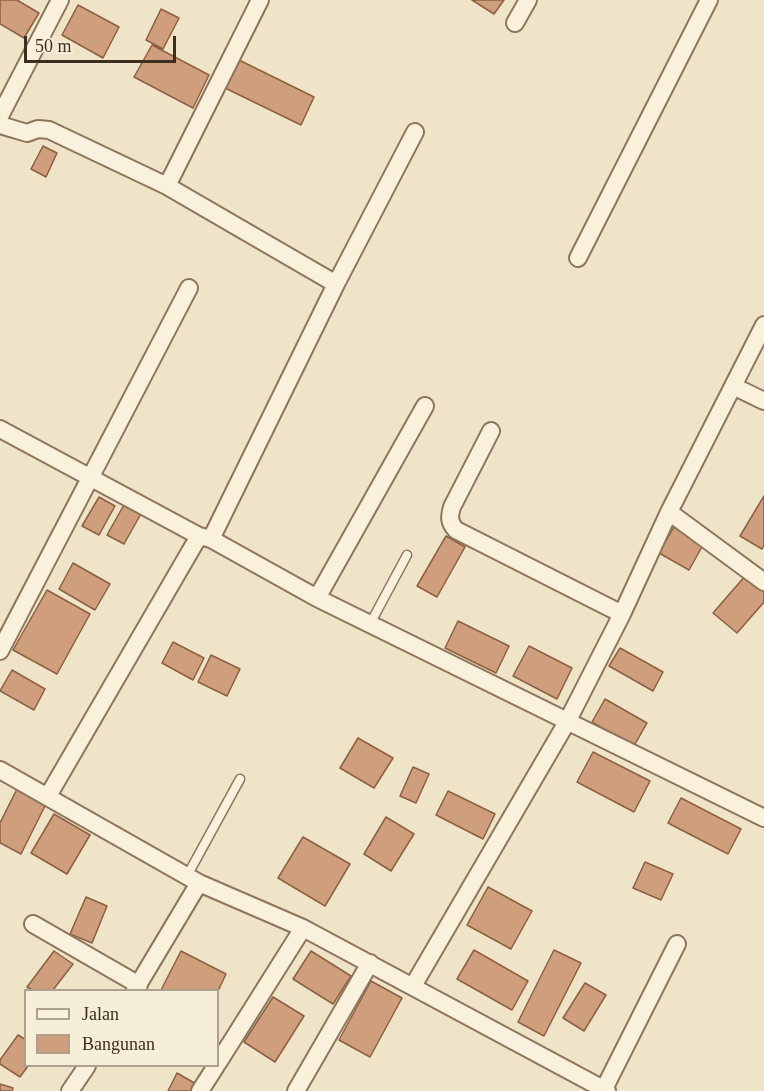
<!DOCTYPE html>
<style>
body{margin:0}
#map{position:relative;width:764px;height:1091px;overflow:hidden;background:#f0e4c8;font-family:"Times New Roman",serif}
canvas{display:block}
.legend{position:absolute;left:24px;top:989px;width:195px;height:78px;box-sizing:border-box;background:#f7eed8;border:2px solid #ada18e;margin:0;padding:8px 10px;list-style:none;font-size:18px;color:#3d2e20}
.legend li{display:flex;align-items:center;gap:12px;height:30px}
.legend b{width:30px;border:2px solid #ada18e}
.scale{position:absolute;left:24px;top:36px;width:152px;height:27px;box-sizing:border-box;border:3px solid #3d2e20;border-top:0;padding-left:8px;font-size:18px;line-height:21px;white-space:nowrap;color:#3d2e20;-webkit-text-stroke:4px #f7eed8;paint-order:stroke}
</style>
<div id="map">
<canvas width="764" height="1091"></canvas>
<ul class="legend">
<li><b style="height:8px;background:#faf1dc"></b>Jalan</li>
<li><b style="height:16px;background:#cf9f7d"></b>Bangunan</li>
</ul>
<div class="scale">50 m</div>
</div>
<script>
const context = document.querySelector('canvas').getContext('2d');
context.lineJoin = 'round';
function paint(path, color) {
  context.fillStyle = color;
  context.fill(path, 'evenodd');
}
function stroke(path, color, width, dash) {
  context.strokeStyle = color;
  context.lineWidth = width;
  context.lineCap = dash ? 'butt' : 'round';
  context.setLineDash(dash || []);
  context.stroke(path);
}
const building = new Path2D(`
 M0,0H17L39,13L24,38L0,24Z
 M472,0H504L494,14Z
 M78,5L119,27L103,58L62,35Z
 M161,9L179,18L163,49L146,40Z
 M152,45L209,75L193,108L134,77Z
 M239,60L314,97L301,125L225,88Z
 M43,146L57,153L46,177L31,169Z
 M764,496V545L762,549L740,536Z
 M99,497L115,506L99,535L82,526Z
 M125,503L142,512L124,544L107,535Z
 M674,527L703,545L689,570L659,553Z
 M446,536L465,547L437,597L417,586Z
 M73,563L110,584L95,610L59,589Z
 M746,575L764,590V602L737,633L713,613Z
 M47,590L90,614L57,674L13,650Z
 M458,621L509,646L496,673L445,648Z
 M173,642L204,658L193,680L162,663Z
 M529,646L572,668L557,699L513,676Z
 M620,648L663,672L653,691L609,666Z
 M211,655L240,669L227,696L198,682Z
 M12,670L45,689L34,710L0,691Z
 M605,699L647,723L634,746L592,722Z
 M358,738L393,758L374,788L340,768Z
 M593,752L650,781L634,812L577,782Z
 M413,767L429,774L416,803L400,796Z
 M17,789L46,804L21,854L0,843V823Z
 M448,791L495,814L483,839L436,815Z
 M681,798L741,829L728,854L668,823Z
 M54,814L90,835L67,874L31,853Z
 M386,817L414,834L391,871L364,854Z
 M303,837L350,864L325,906L278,878Z
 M645,862L673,874L661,900L633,888Z
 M488,887L532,911L511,949L467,925Z
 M86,897L107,906L92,943L70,934Z
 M474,950L528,981L512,1010L457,979Z
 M554,950L581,963L544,1036L518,1022Z
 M54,951L73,964L53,990H32L27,987Z
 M181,951L226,974L218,991L161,990Z
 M311,951L351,976L333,1004L293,979Z
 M371,981L402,998L370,1057L339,1040Z
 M585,983L606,995L584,1031L563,1018Z
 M273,997L304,1016L275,1062L244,1042Z
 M18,1035L26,1040V1066H28L20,1077L0,1064V1060Z
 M177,1073L198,1085L195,1091H168Z
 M0,1084L13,1088L12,1091H0Z`);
paint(building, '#cf9f7d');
stroke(building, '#8d5f41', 1.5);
const service = new Path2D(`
 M370,624L407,555
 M187,876L240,779`);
const minor = new Path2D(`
 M515,23L528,0
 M0,116L60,0
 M0,125L27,133L38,129L49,130L167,186L336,284
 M167,186L260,0
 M578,258L709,0
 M733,386L764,401
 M0,429L199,536L211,539L317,598L764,818
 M491,431L452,507C449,517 449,522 456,530L622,614
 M669,512L764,582
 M211,539L336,284L415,132
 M317,598L425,406
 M0,651L189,288
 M0,770L199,883L303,928L607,1091
 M48,796L199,536
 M33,924L139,985
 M413,986L567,722L622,614L669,512L764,325
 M135,990L199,883
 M218,1063L303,928
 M604,1089L677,944
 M70,1091L87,1066
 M200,1091L216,1066
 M296,1091L370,963`);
stroke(service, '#8d765c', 11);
stroke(minor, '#8d765c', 20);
stroke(service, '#faf1dc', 8);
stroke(minor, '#faf1dc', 16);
</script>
